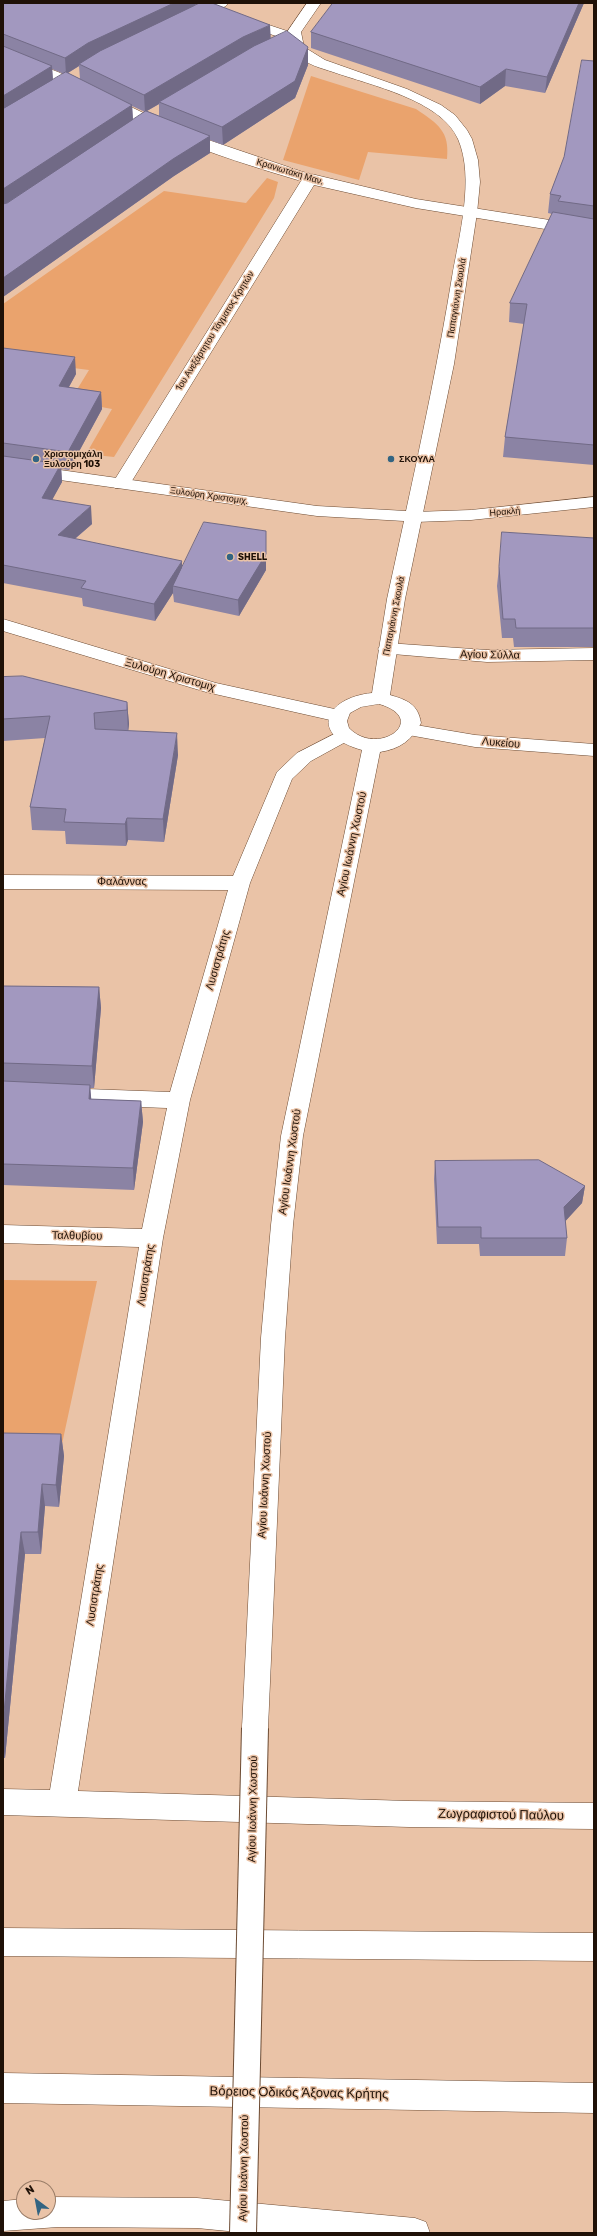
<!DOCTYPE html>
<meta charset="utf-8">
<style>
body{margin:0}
#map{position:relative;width:597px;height:2236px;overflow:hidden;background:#eac3a7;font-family:Rubik,sans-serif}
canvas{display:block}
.frame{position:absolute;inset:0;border:4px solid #1f1107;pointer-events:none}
.north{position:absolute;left:16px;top:2180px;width:40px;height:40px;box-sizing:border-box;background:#eac3a7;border:1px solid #997c67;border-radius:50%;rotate:328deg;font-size:11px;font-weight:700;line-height:16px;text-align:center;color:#1f1107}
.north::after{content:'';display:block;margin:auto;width:14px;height:18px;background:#326482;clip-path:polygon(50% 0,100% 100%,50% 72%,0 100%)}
</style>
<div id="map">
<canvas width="597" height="2236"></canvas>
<div class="frame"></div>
<div class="north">N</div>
</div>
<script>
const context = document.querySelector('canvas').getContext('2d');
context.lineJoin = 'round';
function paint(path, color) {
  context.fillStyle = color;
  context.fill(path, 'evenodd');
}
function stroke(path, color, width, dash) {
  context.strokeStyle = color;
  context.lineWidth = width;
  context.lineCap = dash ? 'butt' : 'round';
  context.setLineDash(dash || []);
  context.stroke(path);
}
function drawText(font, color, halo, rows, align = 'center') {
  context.font = font + ' Rubik,sans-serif';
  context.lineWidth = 3;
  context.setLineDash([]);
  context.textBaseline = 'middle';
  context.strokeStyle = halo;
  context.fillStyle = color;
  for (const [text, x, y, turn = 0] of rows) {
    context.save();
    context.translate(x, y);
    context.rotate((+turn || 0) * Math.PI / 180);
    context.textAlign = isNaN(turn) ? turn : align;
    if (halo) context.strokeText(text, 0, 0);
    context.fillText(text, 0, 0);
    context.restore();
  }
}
paint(new Path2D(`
 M311,76L416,109C438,124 450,131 447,159L368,152L359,180L283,160Z
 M267,178L278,182L274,198L114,457L86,454L112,409L70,401L89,370L3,359V304L164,191L246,203Z
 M3,1280L97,1281L62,1444H3Z`), '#eaa36d');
const minor = new Path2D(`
 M210,3H228L226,6L194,20L189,21L182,17L184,14Z
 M242,16L299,35L301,38L294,42L237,23L235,20Z
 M3,51L58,72L179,130L303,172L416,199L594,227V237L416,208L314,185L130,484L127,488H115L112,484L301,181C257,168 212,154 169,136C113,112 60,82 3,60Z
 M594,497V507L471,520L415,522L409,521L406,517L409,513L415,512L471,510Z
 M3,619L216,683L339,710L346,712L348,716L346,720L339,722L206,692L3,631Z
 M387,643L487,650L594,648V660L487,662L381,653L378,649L381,645Z
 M410,724L475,735L594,744V756L475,747L403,734L401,730L403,726Z
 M344,729L351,731L353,735L351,739L311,761L292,779L250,883L190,1100L163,1238L78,1791L409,1801L594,1803V1829L409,1827L3,1815V1789L50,1790L139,1247L3,1243V1225L142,1229L167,1108L3,1102V1086L170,1092L228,890L3,889V875L233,876L277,772L297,753Z
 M48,2197L197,2198L415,2218L426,2222L430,2233H248L197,2228L58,2227L3,2231V2201L24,2199V2212H48Z`);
const tertiary = new Path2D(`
 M307,3H321L301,32L304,47L325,60L407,89L441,105L455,115L467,130L472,139L478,160L480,182L477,213L454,364L405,599L390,695C407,700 418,704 421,723C412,740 400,749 380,752L303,1136L293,1225L285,1338L268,1728L264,1737L255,1740L246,1737L242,1728L261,1338L271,1225L281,1136L362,750C310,736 323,698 372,693L387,599L404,521L317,516L3,472V462L317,506L406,511C423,433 439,356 452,277C459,236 475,178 458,139C441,100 370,85 333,72C321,68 308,65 298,56C290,50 288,41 287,32ZM379,704C431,719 378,758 349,728L347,721L350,713L361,707Z`);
const motorway = new Path2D(`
 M3,1928L594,1933V1961L3,1956Z
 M3,2073L594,2083V2113L3,2103Z`);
stroke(minor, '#6c4b33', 1);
stroke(tertiary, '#6c4b33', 1);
stroke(motorway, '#6c4b33', 1);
paint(minor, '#fff');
paint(tertiary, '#fff');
paint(motorway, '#fff');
const tertiaryBridge = new Path2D(`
 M243,2233L255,1728`);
stroke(tertiaryBridge, '#6c4b33', 28, []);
stroke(tertiaryBridge, '#fff', 26);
paint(new Path2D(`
 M3,3H198L194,6L271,39L308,65L295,98L223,145L210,140V153L174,176L3,297ZM79,66L80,79L68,73ZM52,69L64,74L53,80ZM159,104V116L147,111ZM132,106L145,112L133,120Z
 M333,3H584L545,93L505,86L480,104L311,48V32Z
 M594,61V465L503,457L505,437L524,324L509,322L510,303L552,214L548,213L550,194L564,157Z
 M3,348L76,374L69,387L101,392L102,409L69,470L61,469L62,482L52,499L92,524L75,539L182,568L266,570L239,616L174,602L173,593L155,621L83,606L82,598L3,583Z
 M594,538V647H514L513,638H502L497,586L499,567Z
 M3,677L127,702L129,724L128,731L178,755L164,842L128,840L126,846L66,844L65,831L32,830L30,807L45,738L3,741Z
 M3,986L99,987L101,1008L94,1088H90L91,1099L141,1101L143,1122L134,1190L3,1185Z
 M435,1161L585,1186L582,1203L565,1221L567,1238L565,1256H480L479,1244H437L434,1179Z
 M3,1433L61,1434L64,1456L59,1507L45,1506L41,1554H25L5,1758H3Z`), '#8b83a4');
paint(new Path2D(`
 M174,3H198L190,8L79,64V66L66,74L65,58L88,43Z
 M579,3H584L545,93L547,77Z
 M270,25L271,42L159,102V104L145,112L144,95L243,37Z
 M308,47V65L295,98L223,145L222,127Z
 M52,66L53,82L3,113V96Z
 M506,69L505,86L480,104V87Z
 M132,105L133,121L3,207V189Z
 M210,136V153L174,176L3,297V278L173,159Z
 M75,357L76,374L60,403L59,386Z
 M101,392L102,409L69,470L68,452Z
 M61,464L62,482L44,515L42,498Z
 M91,506L92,524L59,552L58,535Z
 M266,531V570L239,616L238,600Z
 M182,561V579L173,586V593L155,621L154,604Z
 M127,702L129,724L128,733L127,710Z
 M177,733L178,755L164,842L163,819Z
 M127,818L128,840L126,846L125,824Z
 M99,987L101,1008L94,1088L92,1066Z
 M90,1085L92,1107L89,1099Z
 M141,1101L143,1122L134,1190L133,1168Z
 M585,1186L582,1203L562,1225L564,1207Z
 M61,1434L64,1456L59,1507L56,1485Z
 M42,1484L45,1506L41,1554L38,1532Z
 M21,1532L25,1554L5,1758L3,1745V1723Z`), '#716a86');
const building = new Path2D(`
 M3,3H174L88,43L65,58L3,34Z
 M200,3H212L270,25L243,37L144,95L79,64L100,51Z
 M333,3H579L547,77L506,69L480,87L311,32Z
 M287,31L308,47L295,81L222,127L159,102L254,46Z
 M3,46L52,66L3,96Z
 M582,60L594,61V206L558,201L561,196L550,194L564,157Z
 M66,72L132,105L3,189V109Z
 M146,111L210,136L173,159L3,278V204L7,203Z
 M553,212L594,219V445L505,437L527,304L510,303Z
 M3,348L75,357L59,386L101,392L68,452L3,443Z
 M3,456L61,464L42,498L91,506L58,535L182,561L154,604L81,588L86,581L3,565Z
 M204,522L266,531V554L238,600L173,586Z
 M502,532L594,538V628H516L515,619H503L499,567Z
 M23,676L127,702V710L94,713L95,729L177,733L163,819L127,818L125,824L64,822L66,809L30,807L50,716L3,719V677Z
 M3,986L99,987L92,1066L3,1063Z
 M3,1081L90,1085L89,1099L141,1101L133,1168L3,1164Z
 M539,1160L585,1186L564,1207L567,1238H481V1227H438L435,1161Z
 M3,1433L61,1434L56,1485L42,1484L38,1532H21L3,1723Z`);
paint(building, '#a298bf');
stroke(building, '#716a86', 1);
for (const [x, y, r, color] of [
 [36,459,4,"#326482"],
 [391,459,4,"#326482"],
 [230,557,4,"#326482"]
]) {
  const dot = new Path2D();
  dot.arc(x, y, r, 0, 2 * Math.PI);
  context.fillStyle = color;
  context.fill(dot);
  stroke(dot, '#eac3a7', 1.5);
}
drawText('9px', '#1f1107', '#eac3a7', [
 ["Κρανιωτάκη Μαν.",290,172,17],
 ["Παπαγιάννη Σκουλά",457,298,-81],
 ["1ου Ανεξάρτητου Τάγματος Κρητών",215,331,-58],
 ["Ξυλούρη Χριστομιχ.",209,496,8],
 ["Ηρακλή",505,512,-5],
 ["Παπαγιάννη Σκουλά",394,616,-79]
]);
drawText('bold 9px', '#1f1107', '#eac3a7', [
 ["Χριστομιχάλη",44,454],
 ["Ξυλούρη 103",44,464],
 ["ΣΚΟΥΛΑ",399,459],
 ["SHELL",238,557]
], 'left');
drawText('11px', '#1f1107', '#eac3a7', [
 ["Αγίου Σύλλα",490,655,1],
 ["Ξυλούρη Χριστομιχ",170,675,16],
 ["Λυκείου",501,743,5],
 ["Αγίου Ιωάννη Χωστού",352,844,-78],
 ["Φαλάννας",122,882],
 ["Λυσιστράτης",218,960,-74],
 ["Αγίου Ιωάννη Χωστού",290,1162,-82],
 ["Ταλθυβίου",77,1236,1],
 ["Λυσιστράτης",146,1275,-81],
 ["Αγίου Ιωάννη Χωστού",265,1485,-87],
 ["Λυσιστράτης",95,1595,-81],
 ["Αγίου Ιωάννη Χωστού",253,1809,-89],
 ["Αγίου Ιωάννη Χωστού",244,2168,-89]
]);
drawText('13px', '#1f1107', '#eac3a7', [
 ["Ζωγραφιστού Παύλου",501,1815,1],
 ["Βόρειος Οδικός Άξονας Κρήτης",299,2093,1]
]);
</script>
